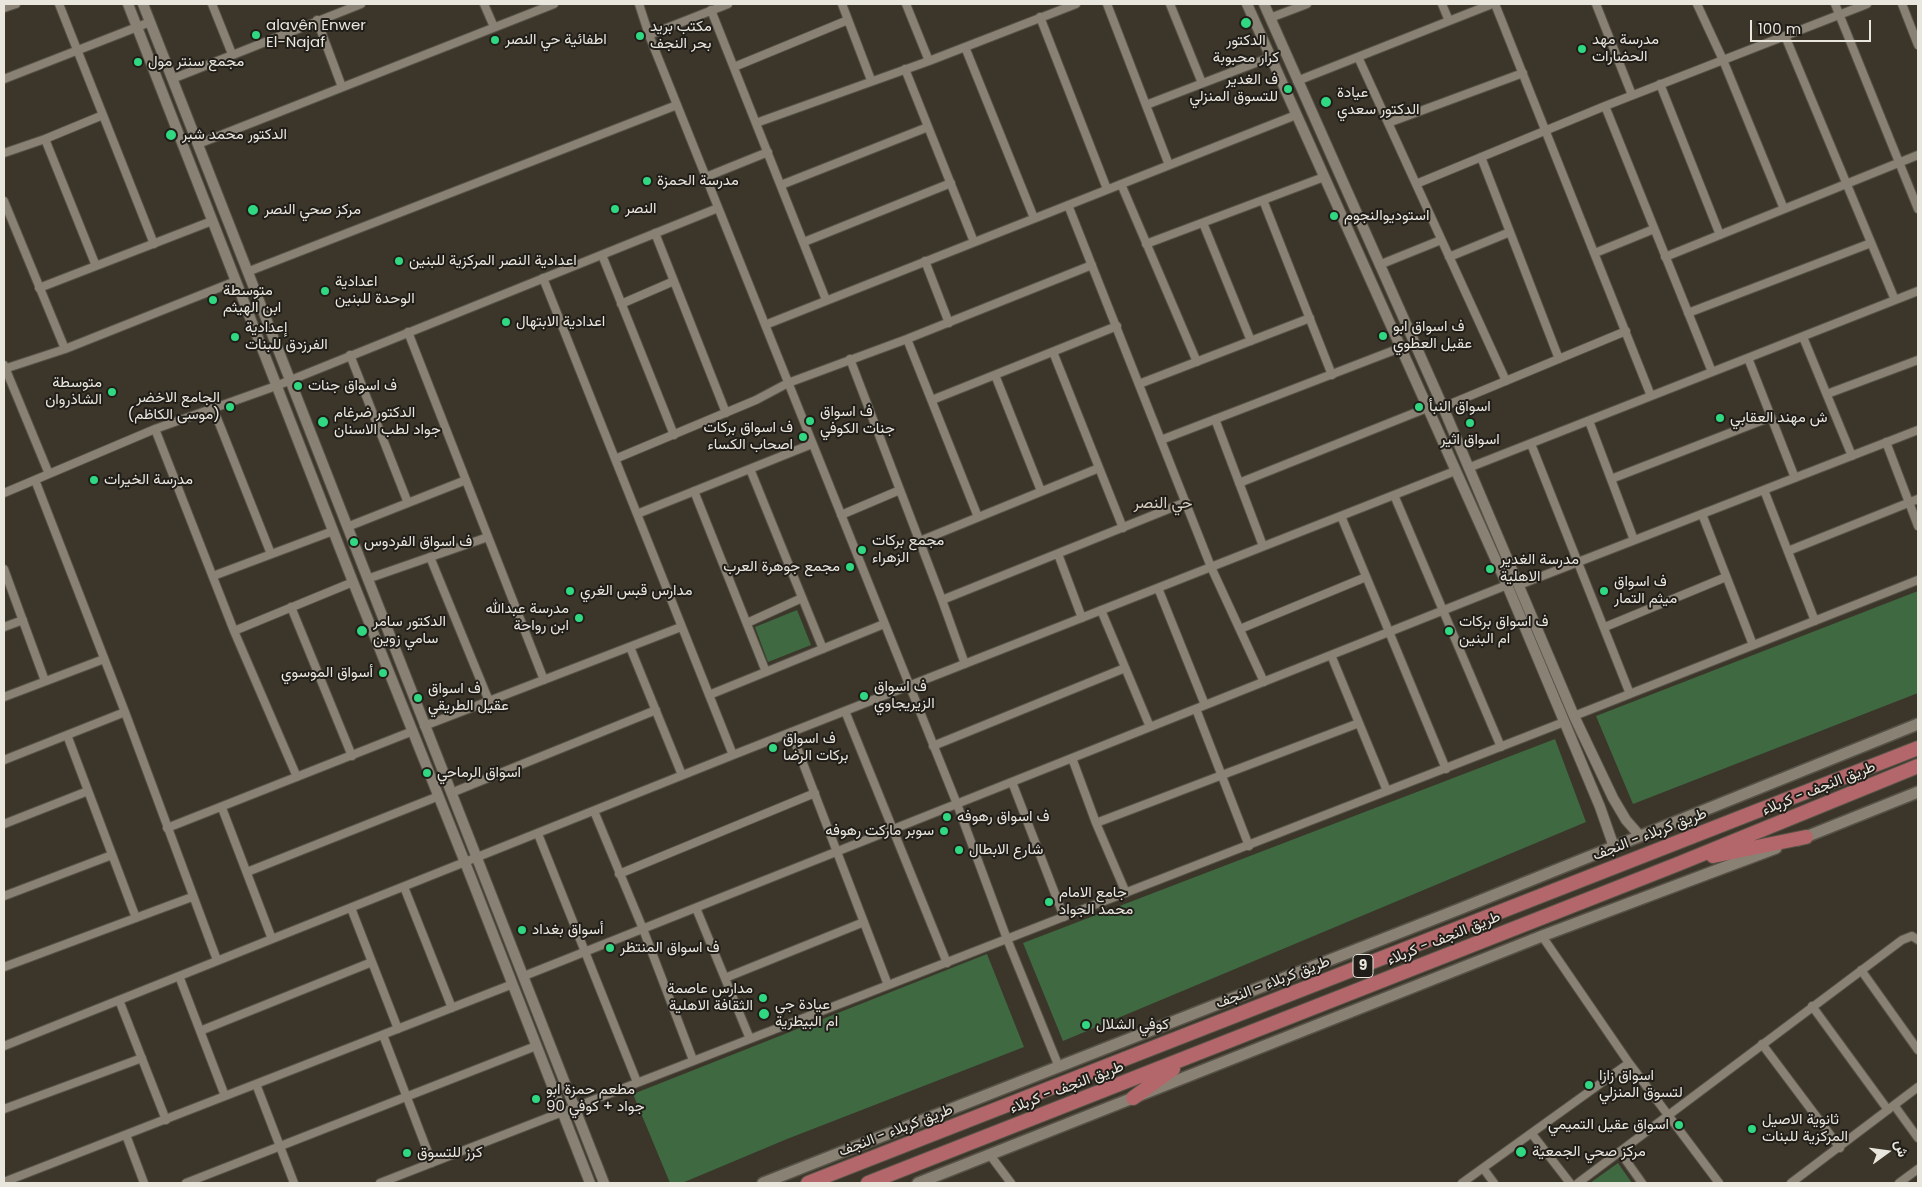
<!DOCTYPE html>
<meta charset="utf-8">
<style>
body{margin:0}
#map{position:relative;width:1922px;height:1187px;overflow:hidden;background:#3c362a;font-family:Poppins,Vazirmatn,sans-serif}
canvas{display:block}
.frame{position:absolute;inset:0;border:5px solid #e9e6de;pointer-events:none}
.north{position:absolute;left:1862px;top:1127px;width:50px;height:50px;-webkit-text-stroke:4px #211e19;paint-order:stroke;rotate:76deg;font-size:14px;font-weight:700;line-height:20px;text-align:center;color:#e9e6de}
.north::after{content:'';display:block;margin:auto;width:18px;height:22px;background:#e9e6de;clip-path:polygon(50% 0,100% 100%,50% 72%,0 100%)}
.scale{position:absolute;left:1750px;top:20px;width:121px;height:22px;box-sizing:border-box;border:2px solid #e9e6de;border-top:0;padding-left:6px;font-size:15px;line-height:18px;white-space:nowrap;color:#e9e6de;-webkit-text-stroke:4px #211e19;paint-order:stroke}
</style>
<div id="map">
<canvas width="1922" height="1187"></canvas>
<div class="frame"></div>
<div class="north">ش</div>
<div class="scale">100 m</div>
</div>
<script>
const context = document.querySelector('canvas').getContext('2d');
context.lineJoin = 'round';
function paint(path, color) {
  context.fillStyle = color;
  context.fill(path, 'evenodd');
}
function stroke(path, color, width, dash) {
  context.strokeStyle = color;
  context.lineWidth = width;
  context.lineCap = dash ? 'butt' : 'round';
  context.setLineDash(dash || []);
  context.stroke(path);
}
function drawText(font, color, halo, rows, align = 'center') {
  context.font = font + ' Poppins,Vazirmatn,sans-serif';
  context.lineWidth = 4;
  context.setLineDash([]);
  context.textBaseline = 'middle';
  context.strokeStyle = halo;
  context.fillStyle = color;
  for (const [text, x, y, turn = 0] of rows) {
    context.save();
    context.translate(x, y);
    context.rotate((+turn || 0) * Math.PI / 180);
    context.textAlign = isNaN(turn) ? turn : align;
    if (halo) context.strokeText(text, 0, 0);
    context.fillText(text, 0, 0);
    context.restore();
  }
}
paint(new Path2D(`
 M1918,591V693L1633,804L1596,716Z
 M797,610L811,645L768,662L755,627Z
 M1555,739L1586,822L1063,1041L1023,943Z
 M987,954L1024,1047L787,1139L682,1183H670L633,1094Z
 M1618,1163L1632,1183H1590Z`), '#3e6941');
const minor = new Path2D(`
 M59,4L154,244
 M212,4L232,54
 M484,4L494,27
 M639,4L649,35L957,804L1007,939L1059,1067
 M842,4L871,80
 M906,4L929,61
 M1107,4L1169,165
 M1170,4L1202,83
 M1442,4L1449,21
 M1495,4L1651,396
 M1596,4L1632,95
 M1697,4L1723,60L1784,209
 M1835,4L1918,209
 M1902,4L1918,45
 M4,8L16,4
 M711,10L826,300
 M1040,17L1107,189
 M1270,18L1307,4
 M317,20L342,87
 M649,35L728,4
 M1785,36L1895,300
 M965,47L1034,218
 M1358,57L1506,381
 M734,67L848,20
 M905,69L974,242
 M4,79L150,22
 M172,79L361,4
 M1297,81L1492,4
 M1660,84L1720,235
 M1146,105L1271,57
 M1605,106L1712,372
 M756,123L929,61L1076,4
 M1388,123L1523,73
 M45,139L96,266
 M198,144L554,4
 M4,153L45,139L103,115
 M1481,157L1559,359
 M706,177L768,152
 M1121,184L1197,362
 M1416,184L1605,106L1867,4
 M781,185L928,127
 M1263,200L1332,375
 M4,201L65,349
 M1068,205L1211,567L1264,682
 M1203,223L1251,341
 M655,233L726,413
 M804,242L951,183
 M1146,244L1324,177
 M1595,253L1654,229
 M602,255L674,435
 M1449,257L1510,232
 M1665,257L1918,155
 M925,261L949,323
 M1379,265L1441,240
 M247,272L677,105
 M543,278L733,755
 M39,288L212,221
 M621,304L674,281
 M1688,313L1871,243
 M765,325L1296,115
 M408,332L544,680
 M1803,337L1852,456
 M907,339L978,517
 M1053,352L1123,528
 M350,355L408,503
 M1748,358L1795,478
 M850,359L942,600L965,664
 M4,365L49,474
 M4,369L65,349L236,281
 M995,375L1041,491
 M1139,384L1310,318
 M1827,394L1918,360
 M932,400L1117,326
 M1443,407L1626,331
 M213,408L271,554
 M1215,419L1263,546
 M1589,421L1634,540
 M155,429L234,631L297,777
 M1161,440L1400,348
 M1886,442L1918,526
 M1531,444L1630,694
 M615,459L756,400L788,383L907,339L1092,265
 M1468,468L1918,291
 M750,469L823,649
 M1611,479L1771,417
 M35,480L125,712L217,960
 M1239,483L1427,408
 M1764,490L1815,621
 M694,491L766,672
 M4,493L155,429L276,386L718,208
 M1394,495L1501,747
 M637,514L812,444
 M1702,514L1753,645
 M841,515L900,490
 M1341,516L1446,769
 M347,527L466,480
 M920,541L1099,468
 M1788,551L1918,499
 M1058,554L1082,618
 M430,557L489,701
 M4,569L45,681
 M213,576L333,531
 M367,579L488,537
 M1519,585L1918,430
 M1158,588L1205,705
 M942,600L1186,502
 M291,607L352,756
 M1101,610L1150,727
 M747,623L802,598
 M4,627L23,620
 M1605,627L1726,577
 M1240,629L1366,577
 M234,631L353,582
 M630,647L682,775
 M1331,655L1387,791
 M709,695L884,624
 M4,697L104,659
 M1196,709L1249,846
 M845,711L947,963
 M1574,716L1918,580
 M424,726L681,627
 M791,732L888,985
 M67,735L136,918
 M933,746L1125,668
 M1072,758L1096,823L1126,893
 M4,760L125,712
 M1012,782L1064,917
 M451,793L656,710
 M222,808L272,939
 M594,811L643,929L693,1060
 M1096,823L1359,723
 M4,824L88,791
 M167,828L413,731
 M538,834L637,1082
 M247,872L439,796
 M619,874L815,793
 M404,887L452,1008
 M4,896L112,855
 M351,908L398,1029
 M696,908L750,1039
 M1542,936L1629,1063L1719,1183
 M4,967L192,897
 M1861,970L1918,1050
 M179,976L225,1096
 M524,976L1507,585
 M725,978L864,922
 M119,1000L166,1120
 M1812,1006L1888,1110
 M200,1031L372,962
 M383,1035L432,1163
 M1762,1044L1840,1148
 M4,1046L733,755L1455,471
 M256,1084L294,1183
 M1894,1105L1918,1138
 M4,1109L142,1058
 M1532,1134L1570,1183
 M126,1135L144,1183
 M1620,1152L1642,1183
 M990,1155L1011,1183
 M1483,1168L1494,1183
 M4,1182L513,984
 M186,1183L536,1046
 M380,1183L1564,722
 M1462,1183L1629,1063
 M1578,1183L1902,940L1912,936L1918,940
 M1791,1183L1918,1087
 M1899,1183L1918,1169`);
const tertiary = new Path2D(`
 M128,4L353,582L470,875L590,1183
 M143,4L604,1183
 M1247,4L1507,585L1600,807L1614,847
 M1264,4L1443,407L1574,716L1613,798L1626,820L1640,836`);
const secondary = new Path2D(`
 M1798,840L1918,792
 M763,1183L1462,908L1918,724
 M918,1183L1542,936L1776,848`);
const trunk = new Path2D(`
 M1713,856L1806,837
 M1133,1098L1173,1069
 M808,1183L1918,748
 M868,1183L1678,864L1918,766`);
stroke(minor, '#565247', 10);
stroke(tertiary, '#565247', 12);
stroke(secondary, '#565247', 14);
stroke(trunk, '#565247', 16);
stroke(minor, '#898274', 8);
stroke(tertiary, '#898274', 10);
stroke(secondary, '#898274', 11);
stroke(trunk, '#b4676a', 14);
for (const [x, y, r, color] of [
 [1246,23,6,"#30d882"],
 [256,35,5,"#30d882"],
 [640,36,5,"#30d882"],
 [495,40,5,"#30d882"],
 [1582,49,5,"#30d882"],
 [138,62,5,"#30d882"],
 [1288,89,5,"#30d882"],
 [1326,102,6,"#30d882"],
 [171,135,6,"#30d882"],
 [647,181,5,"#30d882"],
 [615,209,5,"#30d882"],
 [253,210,6,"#30d882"],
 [1334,216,5,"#30d882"],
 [399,261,5,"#30d882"],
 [325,291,5,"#30d882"],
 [213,300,5,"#30d882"],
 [506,322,5,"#30d882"],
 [1383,336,5,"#30d882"],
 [235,337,5,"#30d882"],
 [298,386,5,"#30d882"],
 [112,392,5,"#30d882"],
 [230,407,5,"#30d882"],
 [1419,407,5,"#30d882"],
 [1720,418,5,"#30d882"],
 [810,421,5,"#30d882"],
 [323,422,6,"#30d882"],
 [1470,423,5,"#30d882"],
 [803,437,5,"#30d882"],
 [94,480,5,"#30d882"],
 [354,542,5,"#30d882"],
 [862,550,5,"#30d882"],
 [850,567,5,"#30d882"],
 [1490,569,5,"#30d882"],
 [570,591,5,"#30d882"],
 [1604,591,5,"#30d882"],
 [579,618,5,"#30d882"],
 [362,631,6,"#30d882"],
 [1449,631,5,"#30d882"],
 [383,673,5,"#30d882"],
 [864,696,5,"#30d882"],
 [418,698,5,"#30d882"],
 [773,748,5,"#30d882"],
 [427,773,5,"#30d882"],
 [947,817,5,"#30d882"],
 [944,831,5,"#30d882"],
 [959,850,5,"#30d882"],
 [1049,902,5,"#30d882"],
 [522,930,5,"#30d882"],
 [610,948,5,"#30d882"],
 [763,998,5,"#30d882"],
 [764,1014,6,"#30d882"],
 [1086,1025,5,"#30d882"],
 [1589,1085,5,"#30d882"],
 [536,1099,5,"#30d882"],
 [1679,1125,5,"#30d882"],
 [1752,1129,5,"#30d882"],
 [1521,1152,6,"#30d882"],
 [407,1153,5,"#30d882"]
]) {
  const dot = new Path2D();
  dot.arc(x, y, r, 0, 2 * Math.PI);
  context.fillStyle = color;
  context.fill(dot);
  stroke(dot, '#211e19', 2);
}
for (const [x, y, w] of [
 [1363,966,20]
]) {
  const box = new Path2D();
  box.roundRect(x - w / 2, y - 11.5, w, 23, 4);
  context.fillStyle = '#211e19';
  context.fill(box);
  stroke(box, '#e9e6de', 1);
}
drawText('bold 14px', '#e9e6de', null, [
 ["9",1363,966]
]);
drawText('15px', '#e9e6de', '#211e19', [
 ["alavên Enwer",266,26],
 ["El-Najaf",266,43],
 ["مكتب بريد",650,27],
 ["بحر النجف",650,44],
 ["اطفائية حي النصر",505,40],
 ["مدرسة مهد",1592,40],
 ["الحضارات",1592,57],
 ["الدكتور",1246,41,"center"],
 ["كرار محبوبة",1246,58,"center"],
 ["مجمع سنتر مول",148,62],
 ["ف الغدير",1278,80,"right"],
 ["للتسوق المنزلي",1278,97,"right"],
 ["عيادة",1337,93],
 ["الدكتور سعدي",1337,110],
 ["الدكتور محمد شبر",182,135],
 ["مدرسة الحمزة",657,181],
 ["النصر",625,209],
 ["مركز صحي النصر",264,210],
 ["استوديوالنجوم",1344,216],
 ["اعدادية النصر المركزية للبنين",409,261],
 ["اعدادية",335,282],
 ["الوحدة للبنين",335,299],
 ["متوسطة",223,291],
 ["ابن الهيثم",223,308],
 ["اعدادية الابتهال",516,322],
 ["ف اسواق ابو",1393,327],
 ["عقيل العطوي",1393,344],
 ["إعدادية",245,328],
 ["الفرزدق للبنات",245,345],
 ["متوسطة",102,383,"right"],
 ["الشاذروان",102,400,"right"],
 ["ف اسواق جنات",308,386],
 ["الجامع الاخضر",220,398,"right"],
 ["(موسى الكاظم)",220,415,"right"],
 ["اسواق النبأ",1429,407],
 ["ف اسواق",820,412],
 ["جنات الكوفي",820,429],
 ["الدكتور ضرغام",334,413],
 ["جواد لطب الاسنان",334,430],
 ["ش مهند العقابي",1730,418],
 ["ف اسواق بركات",793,428,"right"],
 ["اصحاب الكساء",793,445,"right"],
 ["اسواق اثير",1470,440,"center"],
 ["مدرسة الخيرات",104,480],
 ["مجمع بركات",872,541],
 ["الزهراء",872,558],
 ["ف اسواق الفردوس",364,542],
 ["مدرسة الغدير",1500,560],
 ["الاهلية",1500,577],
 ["مجمع جوهرة العرب",840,567,"right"],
 ["ف اسواق",1614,582],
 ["ميثم التمار",1614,599],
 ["مدارس قبس الغري",580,591],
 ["مدرسة عبدالله",569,609,"right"],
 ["ابن رواحة",569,626,"right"],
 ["الدكتور سامر",373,622],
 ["سامي زوين",373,639],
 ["ف اسواق بركات",1459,622],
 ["ام البنين",1459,639],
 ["أسواق الموسوي",373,673,"right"],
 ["ف اسواق",874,687],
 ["الزيريجاوي",874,704],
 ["ف اسواق",428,689],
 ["عقيل الطريقي",428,706],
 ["ف اسواق",783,739],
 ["بركات الرضا",783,756],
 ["اسواق الرماحي",437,773],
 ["ف اسواق رهوفه",957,817],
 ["سوبر ماركت رهوفه",934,831,"right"],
 ["شارع الابطال",969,850],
 ["جامع الامام",1059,893],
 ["محمد الجواد",1059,910],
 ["أسواق بغداد",532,930],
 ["ف اسواق المنتظر",620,948],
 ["مدارس عاصمة",753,989,"right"],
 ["الثقافة الاهلية",753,1006,"right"],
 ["عيادة جي",775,1005],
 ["ام البيطرية",775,1022],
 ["كوفي الشلال",1096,1025],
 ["اسواق زازا",1599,1076],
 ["لتسوق المنزلي",1599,1093],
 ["مطعم حمزة ابو",546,1090],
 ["جواد + كوفي 90",546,1107],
 ["ثانوية الاصيل",1762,1120],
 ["المركزية للبنات",1762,1137],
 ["اسواق عقيل التميمي",1669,1125,"right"],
 ["مركز صحي الجمعية",1532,1152],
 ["كرز للتسوق",417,1153]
], 'left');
drawText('15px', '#e9e6de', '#211e19', [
 ["طريق النجف - کربلاء",1819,789,-22],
 ["طريق کربلاء - النجف",1650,835,-21],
 ["طريق النجف - کربلاء",1444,939,-22],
 ["طريق کربلاء - النجف",1273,983,-21],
 ["طريق النجف - کربلاء",1067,1088,-21],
 ["طريق کربلاء - النجف",896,1131,-21]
]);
drawText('16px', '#d6cfc0', '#211e19', [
 ["حي النصر",1163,504]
]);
</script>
